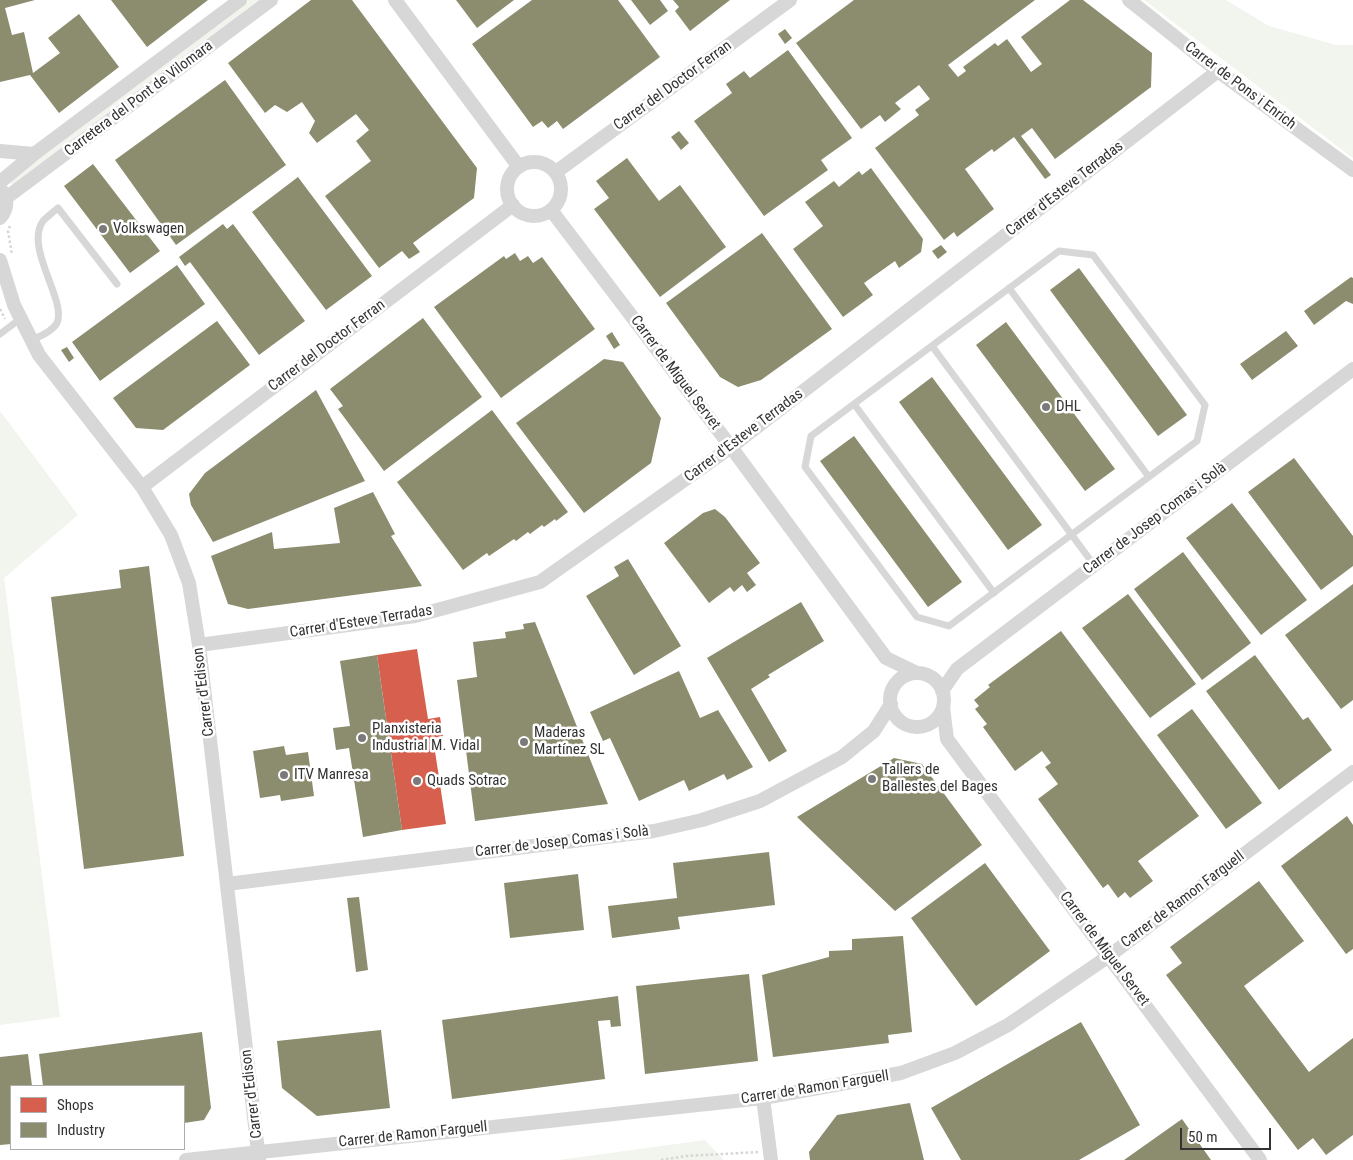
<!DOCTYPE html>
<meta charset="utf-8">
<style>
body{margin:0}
#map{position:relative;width:1353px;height:1160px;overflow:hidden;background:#fff;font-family:"Roboto Condensed",sans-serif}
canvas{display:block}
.legend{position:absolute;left:10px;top:1085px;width:175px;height:65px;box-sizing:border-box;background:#fff;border:1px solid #adadad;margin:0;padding:6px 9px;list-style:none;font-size:15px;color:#333}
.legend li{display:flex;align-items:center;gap:10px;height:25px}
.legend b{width:25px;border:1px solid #adadad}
.scale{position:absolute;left:1180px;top:1128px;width:91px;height:22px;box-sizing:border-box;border:2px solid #333;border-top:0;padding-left:6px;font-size:15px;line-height:18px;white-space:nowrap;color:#333;-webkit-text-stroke:4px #fff;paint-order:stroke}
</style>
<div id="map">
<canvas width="1353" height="1160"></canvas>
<ul class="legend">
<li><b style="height:14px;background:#d6604d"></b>Shops</li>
<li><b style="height:14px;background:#8c8c6e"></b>Industry</li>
</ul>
<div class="scale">50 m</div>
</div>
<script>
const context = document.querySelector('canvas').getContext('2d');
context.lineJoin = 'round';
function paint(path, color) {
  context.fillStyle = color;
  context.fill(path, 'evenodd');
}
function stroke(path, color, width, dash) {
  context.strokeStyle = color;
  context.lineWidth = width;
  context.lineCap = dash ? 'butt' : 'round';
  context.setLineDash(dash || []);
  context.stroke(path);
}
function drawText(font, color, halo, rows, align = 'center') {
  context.font = font + ' "Roboto Condensed",sans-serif';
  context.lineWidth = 5;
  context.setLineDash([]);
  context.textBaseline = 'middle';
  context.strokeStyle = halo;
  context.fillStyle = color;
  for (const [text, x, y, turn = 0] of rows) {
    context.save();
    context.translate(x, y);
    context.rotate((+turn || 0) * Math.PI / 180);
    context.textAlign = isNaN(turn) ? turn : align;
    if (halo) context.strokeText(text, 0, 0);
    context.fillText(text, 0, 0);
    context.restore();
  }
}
paint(new Path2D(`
 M248,0H259L12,185L9,180Z
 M1144,0H1226L1269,26L1336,45H1353V158Z
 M0,411L78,515L4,578L60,1017L0,1025Z
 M705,1140L724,1160H559Z`), '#f1f5ed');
paint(new Path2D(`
 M417,649L428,719L440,717L443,736L433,738L446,824L402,830L377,655Z`), '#d6604d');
paint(new Path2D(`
 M0,0H35L5,8L12,35L24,32L33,73L60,53L48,38L79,14L119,67L59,113L30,75L0,82Z
 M111,0H208L147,47Z
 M311,0H352L477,168L474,198L413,243L420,252L409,259L402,251L379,268L325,196L371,161L356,141L369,130L356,114L317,143L309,133L315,121L302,102L287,112L275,105L265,113L228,63Z
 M456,0H514L477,28Z
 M532,0H618L660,57L563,129L557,121L548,128L542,121L533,127L472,44Z
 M631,0H660L668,11L650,25Z
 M673,0H730L690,31L675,11L679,7Z
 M854,0H1035L948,65L958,77L966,71L963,67L995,43L998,46L1007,39L1031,72L1042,64L1021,37L1070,0H1083L1152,53L1151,87L1055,159L1032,128L1021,136L1051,175L1045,179L1014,137L994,152L992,149L965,169L994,209L957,237L954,232L944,240L875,148L919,115L915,110L930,99L919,85L895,103L901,109L885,122L880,115L861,129L796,43Z
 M785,29L792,38L785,44L778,34Z
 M788,50L852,138L821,160L828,170L764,216L694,121L732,93L726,84L744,71L750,78Z
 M225,80L286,165L176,245L115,160Z
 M679,131L689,143L681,150L671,137Z
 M627,158L659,201L680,185L726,247L660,297L594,209L609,198L596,181Z
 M93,164L160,251L130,273L64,186Z
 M871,168L923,239L921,252L899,268L895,261L864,283L873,295L843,317L793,249L823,226L805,202L834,181L839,187L859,171L862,175Z
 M298,177L372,276L326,310L252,212Z
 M223,224L227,229L233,224L305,321L259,355L190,262L185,266L179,257Z
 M762,233L832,329L761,380L738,387L720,377L666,303Z
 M941,245L947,252L938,259L932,251Z
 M515,253L520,261L528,256L533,263L542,257L595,329L501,398L434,307L504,256L506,259Z
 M177,265L205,304L100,381L72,342Z
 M1079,268L1187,415L1158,436L1050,290Z
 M1351,277L1353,278V304L1346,301L1314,325L1304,311Z
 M423,318L482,397L384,471L338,409L343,406L330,389Z
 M217,321L250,365L163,430L136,428L113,398Z
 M1006,322L1115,469L1085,491L976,345Z
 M1286,331L1298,346L1252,380L1240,364Z
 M612,332L620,345L614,349L606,336Z
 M67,347L74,358L69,362L61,350Z
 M604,359L623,362L661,418L651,463L584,513L516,423Z
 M932,377L1042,525L1008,550L899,402Z
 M316,390L365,481L213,542L191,505L189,494L205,473Z
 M492,410L568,512L556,521L555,519L544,527L542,525L530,534L528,532L516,541L514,539L489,556L487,553L463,570L397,482Z
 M854,436L962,582L928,607L820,461Z
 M1294,458L1353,536V566L1321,590L1248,492Z
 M373,492L395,534L391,536L422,586L248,609L228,604L211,556L272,532L274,549L340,543L334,508Z
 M1232,503L1307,600L1261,635L1186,538Z
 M715,509L725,517L760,563L747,573L756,585L747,592L742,585L734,592L730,587L709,603L664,543L703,513Z
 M1183,552L1251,643L1202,680L1134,589Z
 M628,559L681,646L634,675L586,596L619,576L614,567Z
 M149,566L184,856L84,869L51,597L121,588L119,570Z
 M1353,584V700L1341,709L1285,635Z
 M1128,594L1196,684L1150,718L1082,628Z
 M801,602L824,641L768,675L770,677L751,689L787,751L769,762L707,658Z
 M535,622L608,804L475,821L457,680L477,677L473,642L506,638L505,632L524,629L523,624Z
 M1061,631L1199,816L1138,861L1153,881L1130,898L1125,892L1118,898L1108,884L1103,888L1038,799L1058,784L1045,767L1051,763L1042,751L1015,771L983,727L987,724L975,709L979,706L974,700L990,687L988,685Z
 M377,655L402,830L363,837L349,748L336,750L333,728L350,726L340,661Z
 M1255,655L1303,720L1308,717L1332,750L1279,790L1206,691Z
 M679,671L700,718L718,710L753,767L727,780L724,774L689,791L684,780L639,801L610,738L603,741L590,712Z
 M1192,709L1262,803L1226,829L1157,735Z
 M284,746L286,755L308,752L314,796L281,801L280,795L260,798L253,751Z
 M894,758L922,764L982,845L895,911L797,817Z
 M1347,816L1353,825V949L1346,954L1281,866Z
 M769,852L775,905L678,917L680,929L612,938L608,906L677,898L673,863Z
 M985,863L1050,951L976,1006L911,918Z
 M578,874L584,930L510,938L504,883Z
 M1259,881L1304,941L1244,986L1309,1072L1353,1038V1135L1326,1155L1313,1138L1298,1150L1166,975L1182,963L1170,947Z
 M359,897L368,970L356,972L347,898Z
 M903,936L912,1032L888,1035L889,1043L773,1057L762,975L829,957V951L852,950V939Z
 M749,974L758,1061L645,1074L636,986Z
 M618,996L621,1026L611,1027L610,1020L598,1021L605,1079L452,1099L442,1020Z
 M1081,1022L1140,1125L1079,1160H961L931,1108Z
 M381,1030L390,1108L317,1116L282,1088L277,1041Z
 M202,1032L211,1108L204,1120L184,1123V1086H43L39,1054Z
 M28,1054L32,1086H11V1144L0,1145V1057Z
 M910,1103L924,1160H810L809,1152L837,1115Z
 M1182,1119L1211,1160H1124Z`), '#8c8c6e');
stroke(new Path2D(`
 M10,226L8,231L12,255
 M0,309L5,319
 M661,1160L686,1156L759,1152`), '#d6d6d6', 2.5, [2.5, 2.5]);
stroke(new Path2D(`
 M1059,251L1093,255L1205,405L1197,441L949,626L917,617L805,467L811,436Z
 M1009,288L1149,477
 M0,334L20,319
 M31,340C39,337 52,332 57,323C67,300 24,248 43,221C47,217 53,212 58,208L117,284
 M932,346L1094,565
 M854,404L994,593`), '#d7d7d7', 7);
stroke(new Path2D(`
 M395,0L519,167
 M1129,0L1218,71L1353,170
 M0,151L34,154
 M507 189a27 27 0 1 1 54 0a27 27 0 1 1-54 0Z
 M556,172L790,0
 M0,182L34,154L240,0
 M6,198L271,0
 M551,210L731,447L886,658L917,673
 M0,218C7,210 8,201 3,192
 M0,260L14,305L39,355L142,487L171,535L189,583L199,645L259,1160
 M142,487L513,205
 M199,645L415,616L540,582L731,447L1218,71
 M890 700a27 27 0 1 1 54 0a27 27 0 1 1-54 0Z
 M942,691L957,669L1353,369
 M943,707L947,739L1260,1160
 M227,884L654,831L702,820L760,801L842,757L874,731L891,704
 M763,1098L771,1160
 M186,1160L763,1098L901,1073L955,1053L1008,1025L1109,956L1353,772`), '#d7d7d7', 14);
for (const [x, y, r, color] of [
 [103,229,5,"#7a7a7a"],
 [1046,407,5,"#7a7a7a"],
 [362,738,5,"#7a7a7a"],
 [524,742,5,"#7a7a7a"],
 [284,775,5,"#7a7a7a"],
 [872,779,5,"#7a7a7a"],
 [417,781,5,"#7a7a7a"]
]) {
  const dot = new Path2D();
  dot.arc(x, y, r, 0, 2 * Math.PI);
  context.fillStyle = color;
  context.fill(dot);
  stroke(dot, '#fff', 2);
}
drawText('15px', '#333', '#fff', [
 ["Carrer del Doctor Ferran",673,86,-36],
 ["Carrer de Pons i Enrich",1240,86,37],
 ["Carretera del Pont de Vilomara",139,99,-37],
 ["Carrer d'Esteve Terradas",1065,189,-38],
 ["Carrer del Doctor Ferran",327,346,-37],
 ["Carrer de Miguel Servet",675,373,53],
 ["Carrer d'Esteve Terradas",744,436,-37],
 ["Carrer de Josep Comas i Solà",1155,519,-37],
 ["Carrer d'Esteve Terradas",361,622,-9],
 ["Carrer d'Edison",204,692,-97],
 ["Carrer de Josep Comas i Solà",562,842,-7],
 ["Carrer de Ramon Farguell",1183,900,-37],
 ["Carrer de Miguel Servet",1104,949,53],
 ["Carrer de Ramon Farguell",815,1088,-9],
 ["Carrer d'Edison",252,1094,-97],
 ["Carrer de Ramon Farguell",413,1135,-6]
]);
drawText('15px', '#333', '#fff', [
 ["Volkswagen",113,229],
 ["DHL",1056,407],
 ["Planxisteria",372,729],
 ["Industrial M. Vidal",372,746],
 ["Maderas",534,733],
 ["Martínez SL",534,750],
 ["Tallers de",882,770],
 ["Ballestes del Bages",882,787],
 ["ITV Manresa",294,775],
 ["Quads Sotrac",427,781]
], 'left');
</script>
